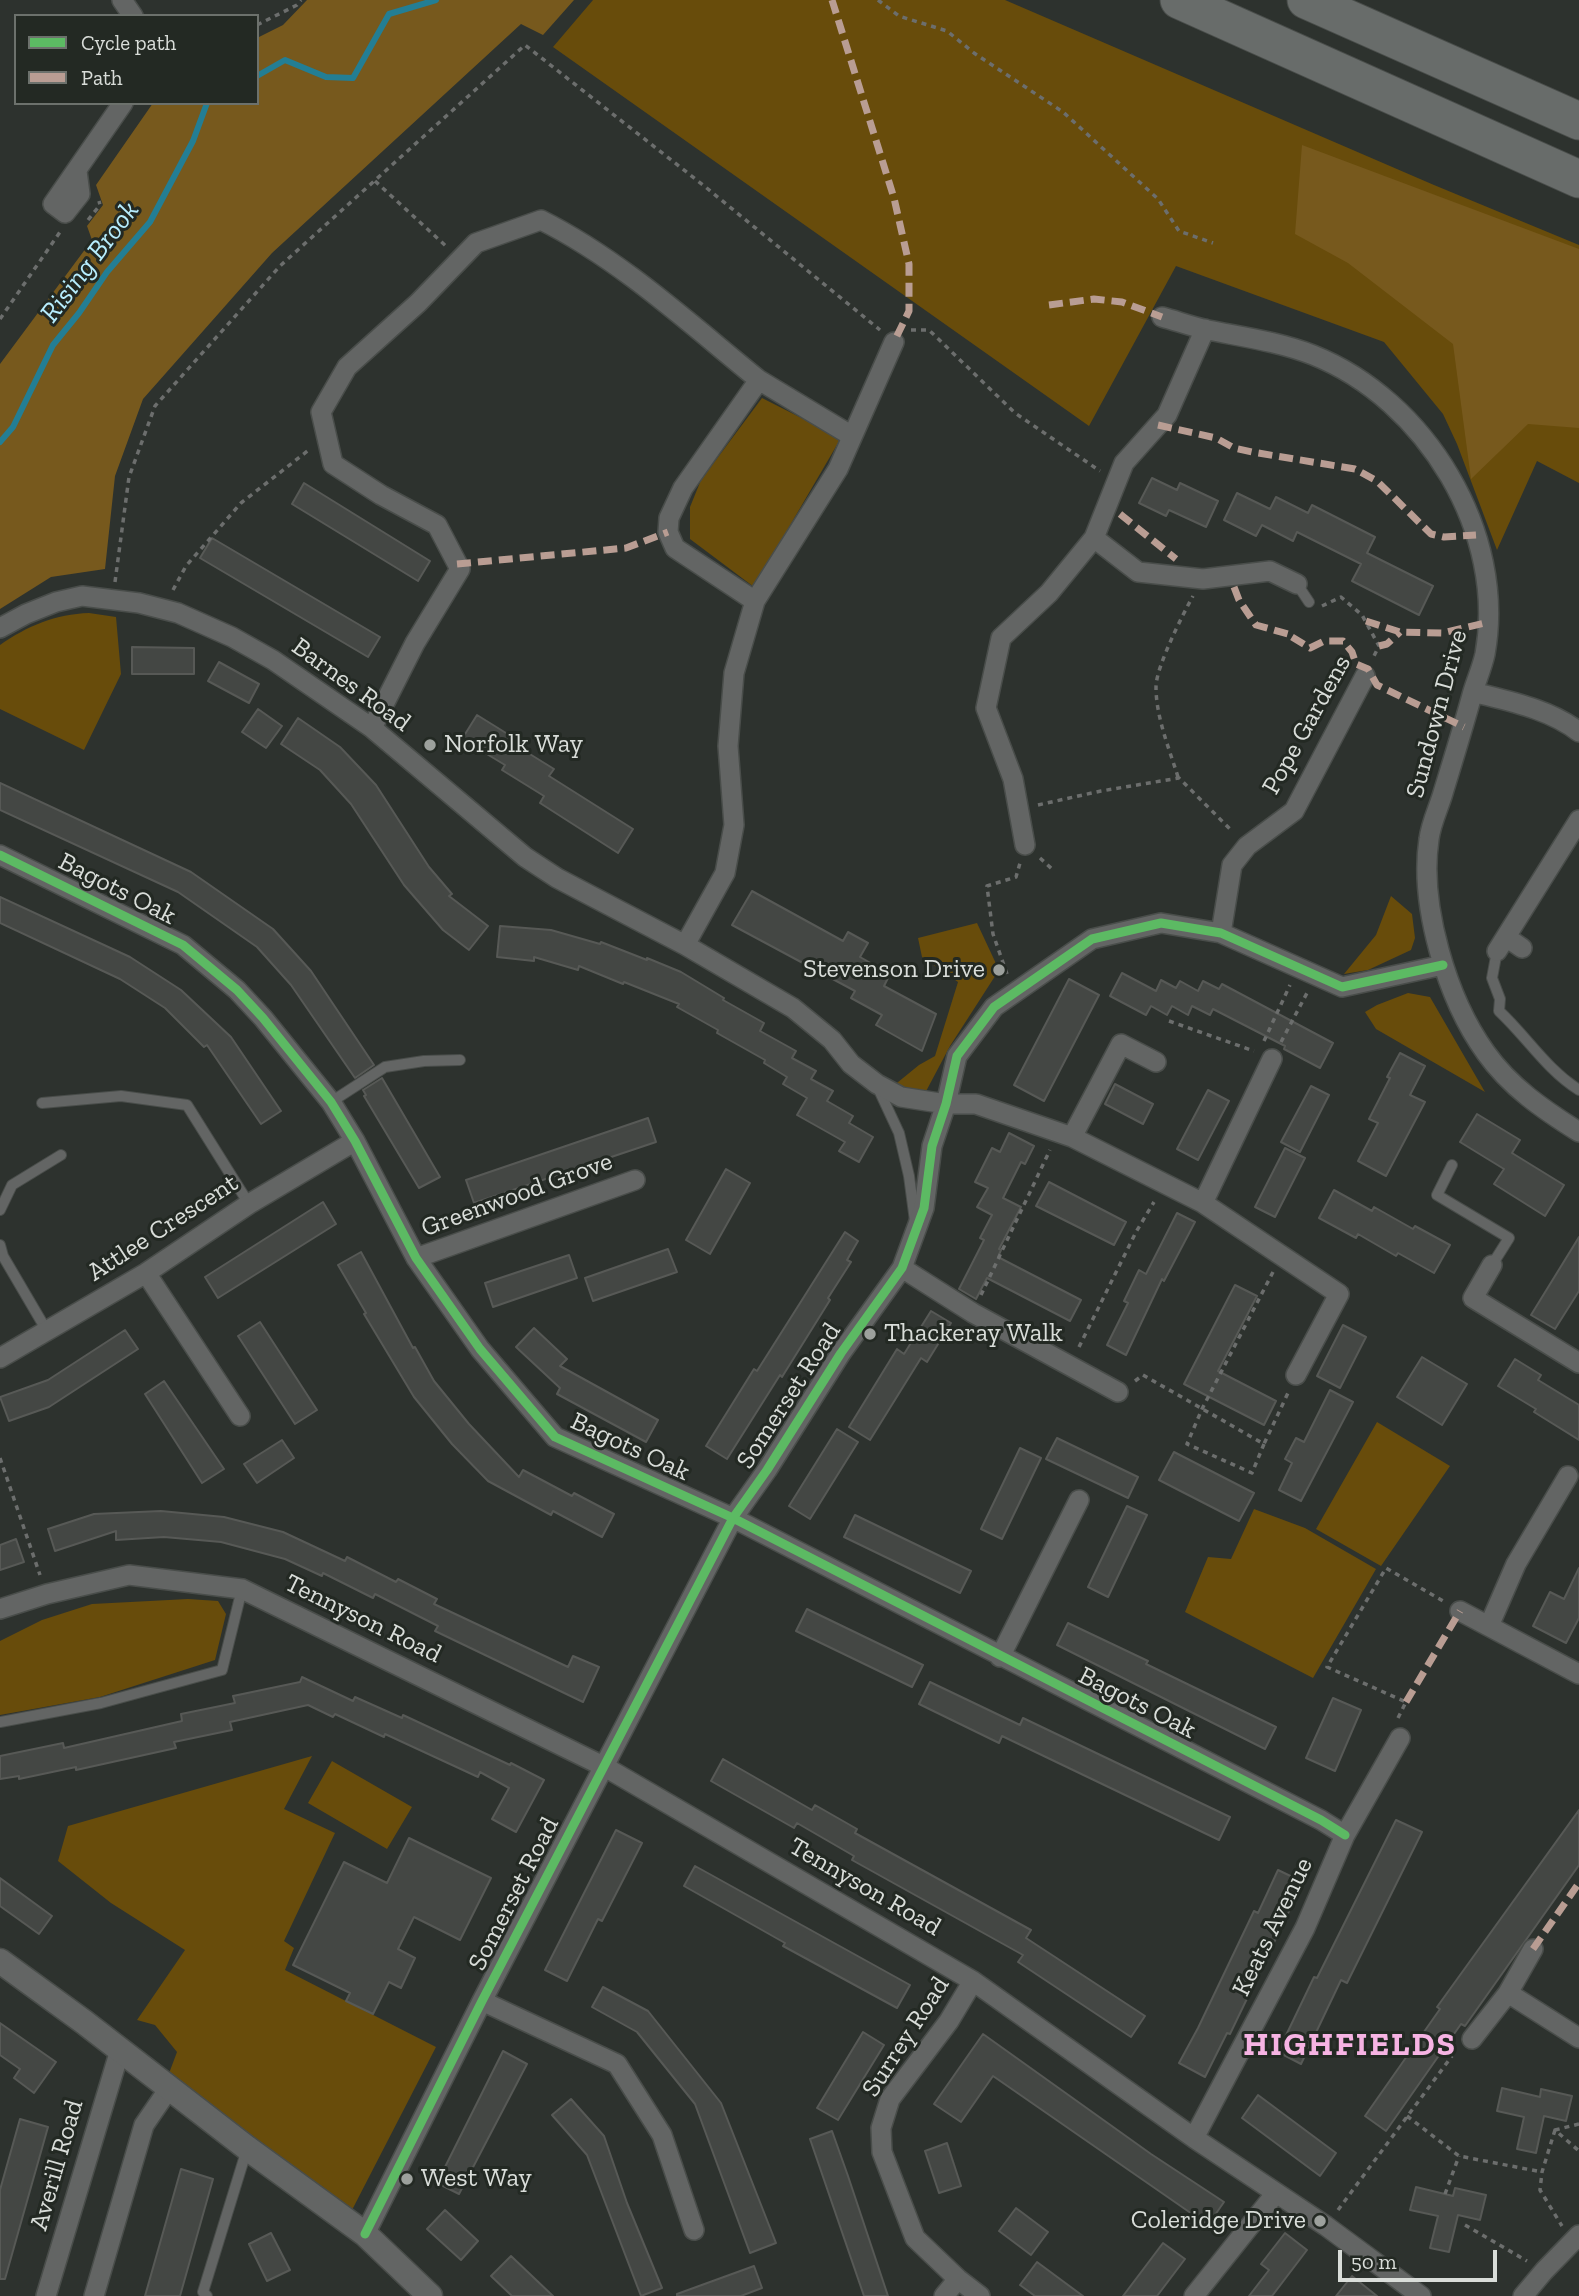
<!DOCTYPE html>
<style>
body{margin:0}
#map{position:relative;width:1579px;height:2296px;overflow:hidden;background:#2d322e;font-family:"Zilla Slab",serif}
canvas{display:block}
.legend{position:absolute;left:14px;top:14px;width:245px;height:91px;box-sizing:border-box;background:#232923;border:2px solid #6c716c;margin:0;padding:9px 12px;list-style:none;font-size:21px;color:#d9ddd9}
.legend li{display:flex;align-items:center;gap:14px;height:35px}
.legend b{width:35px;border:2px solid #6c716c}
.scale{position:absolute;left:1338px;top:2250px;width:159px;height:32px;box-sizing:border-box;border:4px solid #d9ddd9;border-top:0;padding-left:9px;font-size:21px;line-height:24px;white-space:nowrap;color:#d9ddd9;-webkit-text-stroke:5px #232923;paint-order:stroke}
</style>
<div id="map">
<canvas width="1579" height="2296"></canvas>
<ul class="legend">
<li><b style="height:9px;background:#5cba63"></b>Cycle path</li>
<li><b style="height:9px;background:#b99d93"></b>Path</li>
</ul>
<div class="scale">50 m</div>
</div>
<script>
const context = document.querySelector('canvas').getContext('2d');
context.lineJoin = 'round';
function paint(path, color) {
  context.fillStyle = color;
  context.fill(path, 'evenodd');
}
function stroke(path, color, width, dash) {
  context.strokeStyle = color;
  context.lineWidth = width;
  context.lineCap = dash ? 'butt' : 'round';
  context.setLineDash(dash || []);
  context.stroke(path);
}
function drawText(font, color, halo, rows, align = 'center') {
  context.font = font + ' "Zilla Slab",serif';
  context.lineWidth = 6;
  context.setLineDash([]);
  context.textBaseline = 'middle';
  context.strokeStyle = halo;
  context.fillStyle = color;
  for (const [text, x, y, turn = 0] of rows) {
    context.save();
    context.translate(x, y);
    context.rotate((+turn || 0) * Math.PI / 180);
    context.textAlign = isNaN(turn) ? turn : align;
    if (halo) context.strokeText(text, 0, 0);
    context.fillText(text, 0, 0);
    context.restore();
  }
}
paint(new Path2D(`
 M593,0H1005L1434,185L1579,245V483L1537,461L1497,550L1457,444L1443,414L1384,342L1176,266L1089,426L553,47Z
 M762,398L841,438L754,587L690,539V507L701,480Z
 M89,613L116,617L121,674L84,750L0,709V645C27,626 56,614 89,613Z
 M1391,896L1412,914L1415,938L1411,950L1368,970L1344,974L1376,935Z
 M977,923L999,970L950,1046L923,1097L892,1087L919,1065L935,1056L958,982L922,957L918,938Z
 M1408,993L1430,997L1485,1092L1376,1029L1365,1012L1377,1005Z
 M1377,1422L1450,1466L1381,1566L1316,1529Z
 M1254,1509L1305,1528L1376,1569L1313,1678L1185,1612L1208,1557L1231,1559Z
 M188,1599L218,1601L226,1614L215,1660L100,1697L0,1715V1641L42,1620L92,1604Z
 M312,1756L284,1809L335,1833L284,1941L294,1948L285,1970L436,2047L352,2210L168,2076L177,2052L155,2025L137,2020L185,1950L111,1903L58,1861L68,1826Z
 M332,1761L412,1807L387,1849L308,1803Z`), '#684c0b');
paint(new Path2D(`
 M307,0H574L543,35L521,24L272,253L143,399L115,476L105,569L51,577L0,609V364L92,240L87,226L103,205L96,185L153,103H257V38L283,25Z
 M1302,145L1579,249V428L1528,424L1471,479L1453,344L1348,263L1295,234Z`), '#77591d');
stroke(new Path2D(`
 M257,76L285,60L326,77L353,78L389,14L436,0
 M0,442L13,427L53,345L79,313L107,272L150,222L193,141L207,103`), '#237e94', 6);
const building = new Path2D(`
 M1152,478L1177,490L1180,483L1218,501L1206,527L1169,510L1166,516L1139,503Z
 M304,483L430,561L418,581L292,504Z
 M1237,493L1270,509L1276,497L1308,513L1312,505L1375,537L1367,553L1433,586L1419,615L1352,581L1361,564L1297,532L1293,541L1262,525L1256,536L1224,520Z
 M212,538L380,637L368,657L200,558Z
 M132,647L194,648V674H132Z
 M219,662L259,684L249,703L208,681Z
 M258,709L282,726L266,748L242,732Z
 M477,715L514,738L512,743L554,769L549,776L633,829L618,853L540,803L544,796L502,770L505,765L462,739Z
 M298,718L340,747L376,785L429,867L452,894L449,896L488,926L469,950L443,930L404,885L351,804L320,770L281,744Z
 M0,783L191,872L273,929L311,971L374,1065L355,1078L291,985L257,947L178,892L0,810Z
 M752,891L843,941L848,932L868,943L860,957L890,974L884,986L936,1014L922,1051L876,1025L882,1015L851,998L855,991L732,925Z
 M0,897L130,957L181,990L231,1037L281,1111L261,1124L207,1045L204,1047L165,1008L120,979L0,923Z
 M500,926L551,930L600,944L601,942L647,960V958L681,972L724,998L723,1000L764,1023L760,1031L796,1051L792,1058L816,1071L811,1079L833,1091L827,1101L853,1116L849,1123L873,1137L859,1162L839,1151L845,1142L797,1115L807,1098L783,1084L787,1077L764,1063L765,1060L717,1033L718,1030L677,1007L679,1004L624,982L623,984L579,966L578,970L534,957V961L497,957Z
 M1122,973L1156,991L1161,980L1176,988L1180,981L1198,991L1203,981L1219,989L1222,984L1333,1043L1320,1068L1284,1049L1285,1046L1213,1009L1210,1015L1192,1006L1188,1015L1172,1006L1167,1015L1151,1006L1146,1015L1110,996Z
 M1069,979L1099,995L1044,1101L1014,1085Z
 M1400,1053L1425,1066L1410,1095L1425,1102L1386,1176L1358,1161L1378,1123L1369,1119L1390,1078L1387,1077Z
 M382,1078L440,1177L419,1188L364,1096L366,1095L363,1090Z
 M1115,1084L1153,1104L1143,1124L1105,1104Z
 M1311,1086L1329,1095L1300,1152L1281,1142Z
 M1208,1090L1229,1101L1198,1160L1177,1149Z
 M1477,1114L1520,1140L1512,1153L1564,1185L1545,1216L1494,1184L1504,1169L1460,1142Z
 M648,1118L656,1142L474,1203L466,1180Z
 M1009,1133L1034,1146L1025,1164L1021,1162L1003,1198L1021,1207L999,1249L1001,1250L998,1257L1081,1300L1070,1321L987,1278L976,1299L959,1289L984,1240L980,1238L992,1215L977,1207L988,1188L975,1182L992,1148L1000,1152Z
 M1285,1148L1305,1158L1275,1217L1255,1207Z
 M726,1169L750,1183L710,1254L686,1240Z
 M1049,1182L1126,1222L1114,1245L1036,1206Z
 M1334,1190L1372,1211L1374,1207L1413,1229L1415,1226L1450,1245L1434,1273L1398,1253L1396,1256L1358,1234L1356,1238L1319,1218Z
 M323,1202L336,1224L218,1298L205,1277Z
 M1177,1213L1195,1222L1164,1281L1162,1279L1126,1355L1107,1345L1128,1303L1124,1301L1139,1270L1146,1274Z
 M845,1232L858,1241L847,1260L851,1262L828,1298L830,1300L782,1377L780,1375L727,1459L706,1446L754,1369L757,1371Z
 M1579,1237V1291L1555,1329L1531,1315Z
 M668,1249L677,1272L593,1301L585,1278Z
 M361,1252L413,1348L415,1347L434,1381L469,1424L519,1477L523,1470L572,1496L574,1493L614,1514L602,1537L553,1511L551,1515L488,1481L452,1444L414,1397L364,1314L366,1313L338,1265Z
 M569,1255L577,1278L493,1307L485,1283Z
 M1235,1285L1257,1296L1218,1371L1276,1401L1264,1425L1184,1384Z
 M931,1311L951,1323L927,1362L921,1358L870,1440L849,1427L897,1349L904,1354Z
 M260,1322L317,1410L295,1424L238,1336Z
 M1343,1325L1366,1337L1340,1388L1317,1376Z
 M534,1328L567,1359L560,1366L658,1420L646,1442L557,1394L560,1388L516,1347Z
 M125,1330L138,1349L49,1407L9,1421L0,1397L48,1380Z
 M1422,1357L1467,1384L1442,1425L1397,1397Z
 M1515,1359L1541,1375L1538,1380L1579,1405V1440L1534,1412L1536,1409L1498,1386Z
 M164,1381L224,1469L202,1483L145,1394Z
 M1330,1390L1353,1402L1301,1501L1279,1490L1292,1463L1285,1459L1296,1438L1304,1442Z
 M837,1429L858,1442L810,1519L789,1506Z
 M1057,1438L1138,1477L1128,1498L1046,1459Z
 M282,1440L294,1458L257,1483L244,1464Z
 M1020,1448L1041,1458L1002,1539L981,1529Z
 M1174,1452L1254,1493L1239,1521L1159,1480Z
 M1127,1506L1147,1515L1108,1597L1088,1587Z
 M161,1511L224,1517L283,1532L345,1561L347,1557L396,1582L398,1579L437,1599L434,1604L568,1667L573,1656L599,1667L583,1702L435,1631L438,1626L375,1594L373,1598L323,1573L322,1576L285,1559L221,1542L164,1537L116,1540V1531L55,1551L48,1529L94,1514Z
 M855,1515L971,1571L960,1593L844,1537Z
 M16,1539L24,1562L0,1570V1545Z
 M1579,1568V1618L1566,1643L1533,1626L1550,1592L1564,1599Z
 M807,1609L923,1665L912,1687L796,1631Z
 M1068,1623L1148,1661L1146,1664L1276,1727L1265,1749L1057,1645Z
 M302,1677L353,1701L355,1697L402,1718L403,1715L510,1765L511,1763L544,1780L516,1832L492,1819L509,1788L480,1772L478,1777L385,1734L384,1737L335,1714L333,1717L308,1705L230,1722L232,1730L174,1742L176,1748L76,1770V1767L19,1779V1776L0,1779V1756L63,1743L64,1748L182,1721L181,1714L235,1703L233,1696L300,1682Z
 M930,1682L1020,1725L1023,1718L1230,1817L1219,1840L1002,1736L999,1743L919,1704Z
 M1333,1698L1361,1710L1335,1771L1306,1758Z
 M723,1759L812,1810L815,1805L857,1829L855,1833L1031,1930L1026,1938L1145,2016L1131,2037L1018,1962L1023,1955L852,1860L854,1856L797,1823L794,1828L711,1781Z
 M1579,1810V1865L1465,2026L1461,2024L1386,2131L1365,2116L1440,2009L1437,2007Z
 M1396,1820L1422,1832L1347,1983L1341,1980L1301,2064L1278,2052L1314,1977L1317,1978Z
 M616,1830L642,1843L602,1921L598,1919L567,1981L545,1970Z
 M409,1838L491,1878L460,1940L414,1917L398,1949L415,1958L401,1988L389,1982L373,2014L346,2001L350,1993L293,1965L344,1862L387,1883Z
 M695,1866L910,1985L897,2008L783,1946L785,1943L684,1886Z
 M1278,1870L1303,1882L1230,2034L1227,2033L1205,2077L1179,2063L1198,2028L1254,1911L1258,1913Z
 M0,1878L52,1916L39,1934L0,1906Z
 M603,1987L648,2011L721,2103L776,2243L750,2253L695,2104L637,2032L592,2007Z
 M0,2023L56,2062L34,2093L14,2078L20,2069L0,2055Z
 M863,2032L884,2045L838,2120L817,2108Z
 M983,2034L1151,2154L1224,2202L1208,2225L993,2076L961,2122L934,2104Z
 M503,2051L527,2064L459,2194L437,2183Z
 M1502,2088L1540,2097L1541,2089L1572,2096L1566,2121L1544,2116L1536,2153L1517,2149L1524,2117L1497,2111Z
 M1258,2095L1336,2153L1320,2176L1242,2118Z
 M571,2099L604,2136L627,2203L662,2288L641,2296L587,2155L552,2115Z
 M20,2119L48,2127L5,2279H0V2190Z
 M832,2131L848,2176L888,2296H864L810,2139Z
 M947,2143L961,2186L939,2193L925,2151Z
 M181,2169L213,2179L180,2296H145Z
 M1416,2187L1453,2196L1455,2188L1486,2195L1480,2220L1458,2215L1449,2252L1430,2248L1438,2216L1410,2210Z
 M1016,2208L1048,2232L1031,2255L999,2231Z
 M445,2210L478,2241L461,2260L427,2229Z
 M271,2233L290,2270L267,2281L249,2244Z
 M1285,2233L1307,2250L1272,2296H1249L1269,2270L1261,2264Z
 M1163,2243L1185,2259L1157,2296H1123Z
 M511,2256L553,2296H512L491,2276Z
 M1037,2262L1083,2296H1035L1020,2285Z
 M754,2266L762,2288L741,2296H677V2294Z
 M1352,2276L1377,2296H1336Z`);
paint(building, '#444744');
stroke(building, '#575956', 2);
const service = new Path2D(`
 M1297,584L1309,602
 M1497,951L1492,978L1500,999L1499,1011C1527,1037 1546,1069 1579,1090
 M878,1088L899,1133L909,1176L915,1221
 M331,1102L385,1067L424,1061L460,1060
 M42,1103L121,1096L187,1105L249,1204
 M1452,1165L1437,1195L1509,1238L1492,1265
 M0,1210L12,1185L61,1155
 M0,1245L3,1256L47,1331
 M0,1722L101,1703L222,1670L242,1589
 M207,2296L203,2292L247,2149`);
const minor = new Path2D(`
 M122,0L133,16
 M77,171L80,194L65,213L53,204L123,103
 M1162,317C1177,321 1193,327 1208,330C1243,337 1280,342 1313,355C1426,400 1507,533 1485,654C1482,668 1476,681 1472,695C1463,728 1453,760 1443,793C1439,807 1431,823 1429,839C1419,905 1447,999 1486,1053C1510,1087 1544,1110 1579,1132
 M1094,538L1138,572L1203,579L1270,571L1297,584
 M755,601L675,548L668,532L669,518L683,488L759,380L852,436
 M0,628L26,614L56,602L82,596L139,603L178,613L232,637L273,660L372,728L525,857L557,878L685,945L793,1008L832,1040L851,1064L877,1084L901,1097L946,1104H976L1072,1137L1203,1203L1339,1294L1296,1375
 M1473,692C1508,701 1550,709 1579,732
 M372,728L415,643L460,569L437,525L381,495L333,464L321,412L347,367L418,303L476,243L541,220C621,260 690,324 759,380
 M1025,845L1013,779L986,708L1001,638L1049,593L1094,538L1124,463L1167,415L1205,329
 M0,855L183,945L237,990L263,1018L331,1102L355,1141L416,1258L480,1349L555,1437L733,1518L1321,1820L1345,1835
 M1221,933L1232,865L1247,846L1294,811L1365,676
 M1506,937L1522,948
 M685,945L725,873L734,825L728,746L734,673L755,601L838,469L894,342
 M1497,951L1579,820
 M1072,1137L1121,1044L1156,1062
 M1203,1203L1272,1059
 M416,1258L635,1180
 M1492,1265L1473,1298L1579,1363
 M902,1268L973,1313L1118,1392
 M146,1273L240,1416
 M0,1358L146,1273L249,1204L355,1141
 M0,1609L47,1594L129,1575L242,1589L605,1767L973,1981L1194,2138L1326,2226L1421,2296
 M1460,1611L1579,1674
 M1489,1626L1516,1564L1568,1476
 M1000,1657L1079,1500
 M973,1981L949,2021L890,2099L881,2128L882,2152L915,2238L958,2279L980,2296
 M1508,1993L1533,1949
 M482,2001L617,2064L662,2135L694,2230
 M1472,2039L1508,1993L1579,2038
 M1194,2138L1305,1928L1345,1835L1400,1738
 M365,2234L482,2001L733,1518L767,1470L841,1353L902,1268L924,1208L932,1146L946,1104L957,1056L994,1007L1092,939L1161,923L1221,933L1342,987L1443,965
 M46,2296L120,2050
 M94,2296L144,2125L170,2087
 M944,2296L958,2279
 M1194,2296L1276,2193
 M1523,2296L1544,2271L1579,2235`);
const tertiary = new Path2D(`
 M0,1961L84,2022L247,2148L365,2234L430,2296`);
const motorway = new Path2D(`
 M1179,0L1579,179
 M1306,0L1579,121`);
stroke(service, '#494d4a', 12);
stroke(minor, '#494d4a', 22);
stroke(tertiary, '#494d4a', 27);
stroke(motorway, '#494d4a', 39);
stroke(new Path2D(`
 M878,0L899,16L947,31L974,53L1063,112L1158,199L1179,231L1213,243
 M257,25L297,5L301,0
 M375,181L447,247
 M88,220L100,205L99,201
 M0,319L60,232
 M911,330H929L1015,413L1100,471
 M115,582L129,477L155,406L280,266L525,45L703,185L880,330
 M173,590L186,566L241,503L310,449
 M1322,606L1341,597L1362,615L1379,646L1373,658
 M1178,777C1169,748 1156,717 1156,687C1156,667 1183,614 1193,596
 M1038,805L1101,791L1179,778L1233,832
 M1040,858L1052,869
 M1007,974L993,934L987,886L1016,877L1020,863
 M1169,1021L1254,1051
 M1264,1041L1290,985
 M1281,1042L1307,993
 M981,1295L1050,1150
 M1079,1347L1136,1232L1154,1202
 M1135,1381L1143,1375L1264,1444L1288,1393
 M1264,1444L1252,1473L1187,1444L1202,1409L1273,1272
 M0,1458L40,1575
 M1398,1718L1406,1702L1327,1667L1386,1568L1443,1601
 M1407,2116L1459,2156L1542,2172
 M1579,2124L1555,2130L1579,2151
 M1555,2130L1542,2172L1540,2190L1562,2226
 M1445,2194L1459,2156
 M1338,2210L1452,2056
 M1465,2225L1527,2261`), '#6c6e6d', 3.5, [5, 5]);
stroke(service, '#636564', 10);
stroke(minor, '#636564', 19);
stroke(tertiary, '#636564', 24);
stroke(motorway, '#686c6a', 37);
stroke(new Path2D(`
 M832,0L894,198L909,264V311L894,342
 M1049,305L1094,299L1122,302L1162,317
 M1158,425L1216,438L1234,448L1252,452L1355,469L1377,481L1431,534L1444,537L1476,535
 M1120,514L1176,559
 M457,564L626,548L668,532
 M1234,587L1239,600L1256,625L1288,634
 M1366,621L1400,632L1442,633L1489,622
 M1292,637L1310,648L1324,641H1343L1352,652L1356,664L1368,669L1377,685L1464,727
 M1379,646L1387,644L1400,632
 M1406,1702L1460,1611
 M1533,1949L1579,1883`), '#b99d93', 7, [14, 7]);
stroke(new Path2D(`
 M0,855L183,945L237,990L263,1018L331,1102L355,1141L416,1258L480,1349L555,1437L733,1518L1321,1820L1345,1835
 M365,2234L482,2001L733,1518L767,1470L841,1353L902,1268L924,1208L932,1146L946,1104L957,1056L994,1007L1092,939L1161,923L1221,933L1342,987L1443,965`), '#5cba63', 9);
for (const [x, y, r, color] of [
 [430,745,7,"#9da19d"],
 [999,970,7,"#9da19d"],
 [870,1334,7,"#9da19d"],
 [407,2179,7,"#9da19d"],
 [1320,2221,7,"#9da19d"]
]) {
  const dot = new Path2D();
  dot.arc(x, y, r, 0, 2 * Math.PI);
  context.fillStyle = color;
  context.fill(dot);
  stroke(dot, '#232923', 2.5);
}
drawText('26px', '#d9ddd9', '#232923', [
 ["Barnes Road",351,685,36],
 ["Sundown Drive",1437,714,-75],
 ["Pope Gardens",1307,725,-61],
 ["Bagots Oak",117,889,27],
 ["Greenwood Grove",517,1195,-20],
 ["Attlee Crescent",163,1228,-33],
 ["Somerset Road",789,1396,-57],
 ["Bagots Oak",630,1447,25],
 ["Tennyson Road",363,1619,26],
 ["Bagots Oak",1137,1703,27],
 ["Tennyson Road",865,1887,30],
 ["Somerset Road",514,1894,-63],
 ["Keats Avenue",1273,1927,-64],
 ["Surrey Road",906,2037,-57],
 ["Averill Road",57,2165,-74]
]);
drawText('26px', '#d9ddd9', '#232923', [
 ["Norfolk Way",444,745],
 ["Stevenson Drive",985,970,"right"],
 ["Thackeray Walk",884,1334],
 ["West Way",421,2179],
 ["Coleridge Drive",1306,2221,"right"]
], 'left');
drawText('italic 28px', '#b7edfd', '#232923', [
 ["Rising Brook",90,262,-53]
]);
context.letterSpacing = '2px';
drawText('bold 33px', '#f6b3e3', '#232923', [
 ["HIGHFIELDS",1350,2046]
]);
context.letterSpacing = '0px';
</script>
